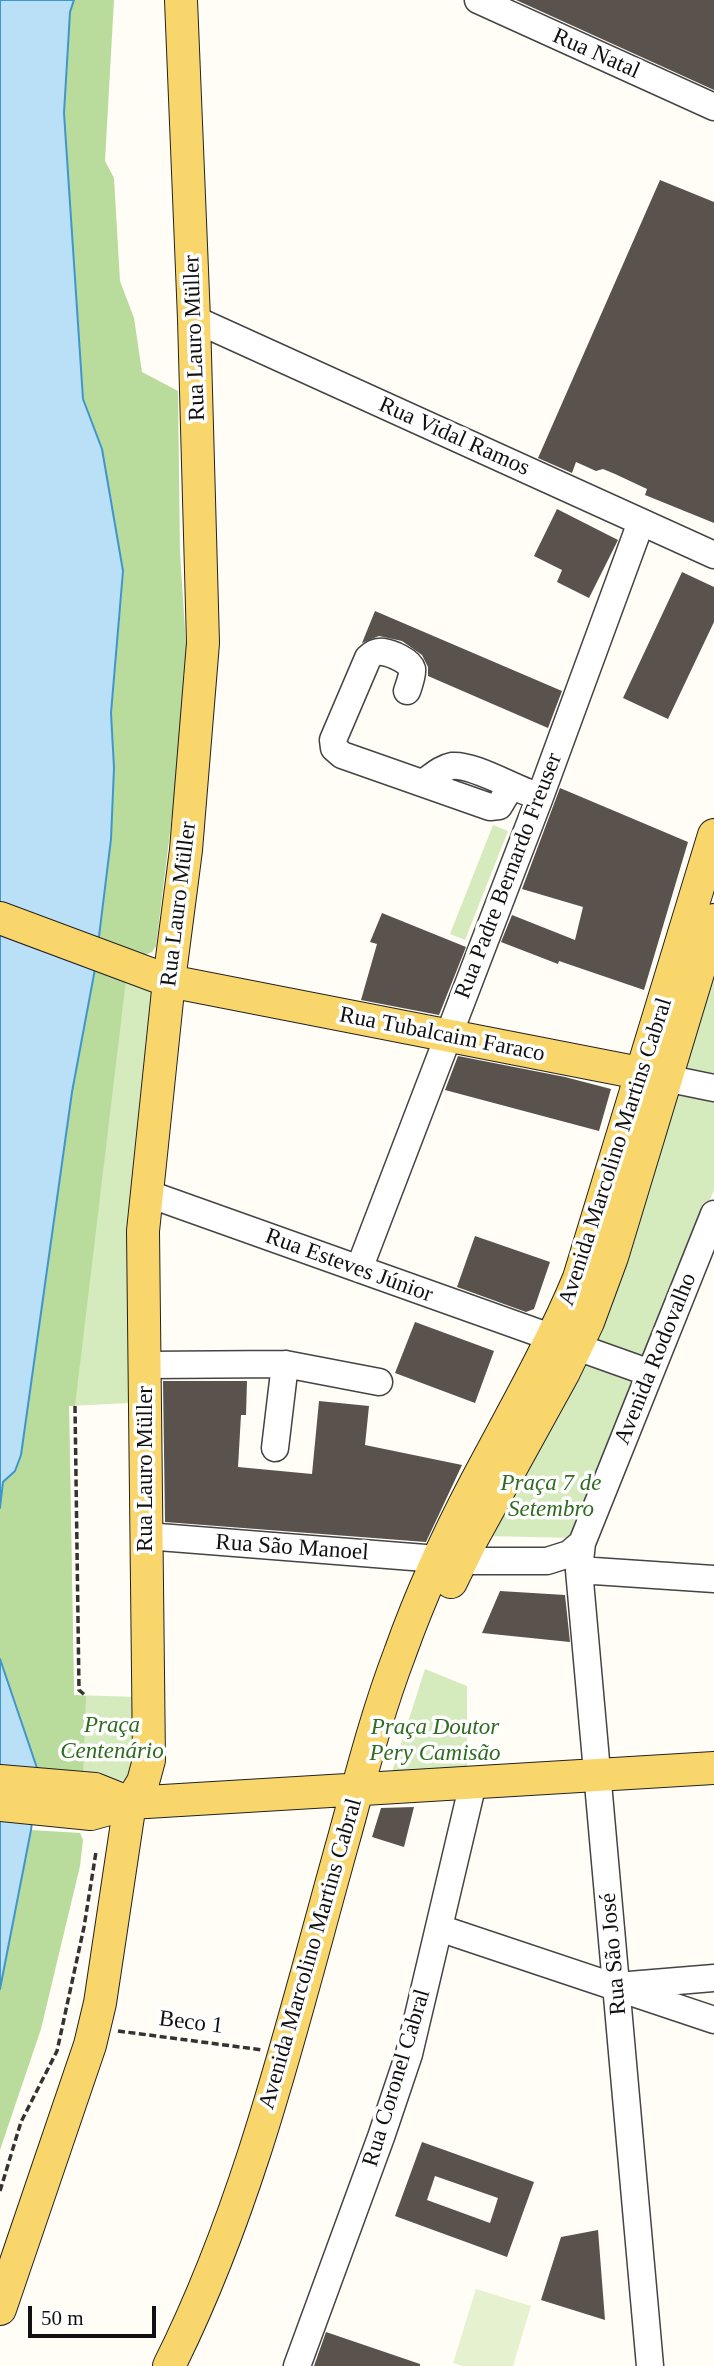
<!DOCTYPE html>
<meta charset="utf-8">
<style>
body{margin:0}
#map{position:relative;width:714px;height:2366px;overflow:hidden;background:#fffdf5;font-family:"Times New Roman",serif}
canvas{display:block}
.scale{position:absolute;left:28px;top:2306px;width:128px;height:32px;box-sizing:border-box;border:4px solid #111;border-top:0;padding-left:9px;font-size:21px;line-height:24px;white-space:nowrap;color:#111;-webkit-text-stroke:5px #fff;paint-order:stroke}
</style>
<div id="map">
<canvas width="714" height="2366"></canvas>
<div class="scale">50 m</div>
</div>
<script>
const context = document.querySelector('canvas').getContext('2d');
context.lineJoin = 'round';
function paint(path, color) {
  context.fillStyle = color;
  context.fill(path, 'evenodd');
}
function stroke(path, color, width, dash) {
  context.strokeStyle = color;
  context.lineWidth = width;
  context.lineCap = dash ? 'butt' : 'round';
  context.setLineDash(dash || []);
  context.stroke(path);
}
function drawText(font, color, halo, rows, align = 'center') {
  context.font = font + ' "Times New Roman",serif';
  context.lineWidth = 7;
  context.setLineDash([]);
  context.textBaseline = 'middle';
  context.strokeStyle = halo;
  context.fillStyle = color;
  for (const [text, x, y, turn = 0] of rows) {
    context.save();
    context.translate(x, y);
    context.rotate((+turn || 0) * Math.PI / 180);
    context.textAlign = isNaN(turn) ? turn : align;
    if (halo) context.strokeText(text, 0, 0);
    context.fillText(text, 0, 0);
    context.restore();
  }
}
paint(new Path2D(`
 M493,825L508,831L465,940L450,934Z
 M95,969L157,991L130,1403L69,1406L74,1695L137,1697L133,1782L83,1776L0,1659V1508Z
 M714,972V1190L574,1538L487,1536Z
 M425,1669L467,1686V1770L390,1778Z`), '#d5ebbd');
paint(new Path2D(`
 M74,0H114L105,161L114,178L120,281L134,318L142,372L178,391L180,553L186,645L175,791L156,946L152,952L140,957L97,943L111,839L114,768L111,713L123,571L102,449L83,399L64,113L70,12Z
 M95,969L126,980L75,1406H69L74,1695L86,1696L83,1776L38,1771L0,1659V1508L3,1481L15,1471L21,1455L72,1092Z
 M31,1830L80,1833L83,1840L80,1866L41,2029L0,2150V1989Z`), '#b9dc9c');
paint(new Path2D(`
 M476,2289L531,2306L513,2366H463L453,2363Z`), '#e6f2cf');
const water = new Path2D(`
 M0,0H74L70,12L64,113L83,399L102,449L123,571L111,713L114,768L111,839L95,969L72,1092L21,1455L15,1471L3,1482L0,1508Z
 M0,1659L38,1771L31,1830L0,1989Z`);
paint(water, '#b9e0f7');
stroke(water, '#3f96cf', 2);
paint(new Path2D(`
 M516,0H714V90Z
 M660,180L714,202V523L645,495L647,489L615,474L603,469L596,471L576,462L572,473L538,458Z
 M557,509L618,540L589,598L557,582L562,570L534,556Z
 M682,572L714,587V622L668,719L623,698Z
 M375,611L562,691L548,728L428,676V667L422,655L402,641L379,636L362,643Z
 M560,788L688,842L644,990L559,961L558,964L501,942L512,915L575,940L583,907L522,889Z
 M382,913L466,947L439,1015L361,1000L377,944L370,942Z
 M458,1056L565,1077L611,1089L599,1131L445,1090Z
 M475,1236L550,1262L534,1309L526,1312L457,1287Z
 M415,1322L494,1351L475,1403L395,1373Z
 M163,1381H247L246,1415H241L238,1467L312,1474L319,1401L369,1406L365,1445L462,1465L426,1542L165,1522Z
 M500,1591L565,1595L570,1642L482,1633Z
 M414,1807L404,1847L372,1837L381,1808Z
 M422,2142L534,2182L507,2257L395,2216ZM435,2176L498,2198L490,2223L427,2200Z
 M598,2230L605,2320L541,2300L561,2237Z
 M326,2332L420,2364V2366H314Z`), '#5a524d');
const minor = new Path2D(`
 M478,0L714,107
 M194,319L714,555
 M407,691C409,685 413,675 412,669C410,661 391,653 383,652C376,651 372,654 368,658L333,740L334,748L342,755L490,807L499,806L511,786
 M423,783C432,777 441,768 452,766C471,764 508,785 527,792
 M665,1078L714,1088
 M146,1193L553,1338
 M359,1269L540,797L641,522
 M577,1347L650,1373
 M146,1365L285,1364L379,1382
 M275,1448L285,1364
 M146,1536L438,1559
 M461,1561H547L569,1554L582,1543
 M579,1570L714,1579
 M439,1928L714,2020
 M629,1985L714,1978
 M297,2366L381,2137L409,2054L473,1783
 M650,2366L579,1570L582,1543L714,1214`);
const major = new Path2D(`
 M0,918L169,981L660,1077
 M451,1582L472,1539L564,1372L588,1322L612,1257L714,920
 M0,1781L95,1789L130,1803
 M0,1805L91,1814L130,1803L714,1768
 M0,2309L90,2045L100,2003L130,1803L143,1782L149,1760L143,1231L169,981L186,850L203,643L194,319L181,0
 M169,2366C252,2200 294,2016 344,1838C361,1776 377,1713 400,1653C421,1594 447,1537 476,1482C512,1414 550,1348 579,1278L714,835`);
stroke(minor, '#444', 29);
stroke(major, '#222', 34);
stroke(new Path2D(`
 M75,1406L79,1690L86,1696
 M118,2031L263,2050
 M0,2191L21,2122L57,2051L84,1927L96,1852`), '#333', 3.5, [7, 3.5]);
stroke(minor, '#fff', 26);
stroke(major, '#f9d66b', 32);
drawText('23px', '#111', '#fff', [
 ["Rua Natal",596,54,24],
 ["Rua Lauro Müller",195,338,-92],
 ["Rua Vidal Ramos",454,437,24],
 ["Rua Padre Bernardo Freuser",509,876,-69],
 ["Rua Lauro Müller",179,904,-83],
 ["Rua Tubalcaim Faraco",442,1035,11],
 ["Avenida Marcolino Martins Cabral",616,1152,-72],
 ["Rua Esteves Júnior",349,1266,20],
 ["Avenida Rodovalho",656,1359,-68],
 ["Rua Lauro Müller",146,1469,-90],
 ["Rua São Manoel",292,1548,4],
 ["Avenida Marcolino Martins Cabral",311,1954,-74],
 ["Rua São José",614,1954,-95],
 ["Beco 1",191,2023,7],
 ["Rua Coronel Cabral",397,2078,-73]
]);
drawText('italic 23px', '#2f6b1f', '#fff', [
 ["Praça 7 de",551,1484],
 ["Setembro",551,1510],
 ["Praça",112,1726],
 ["Centenário",112,1752],
 ["Praça Doutor",435,1728],
 ["Pery Camisão",435,1754]
]);
</script>
